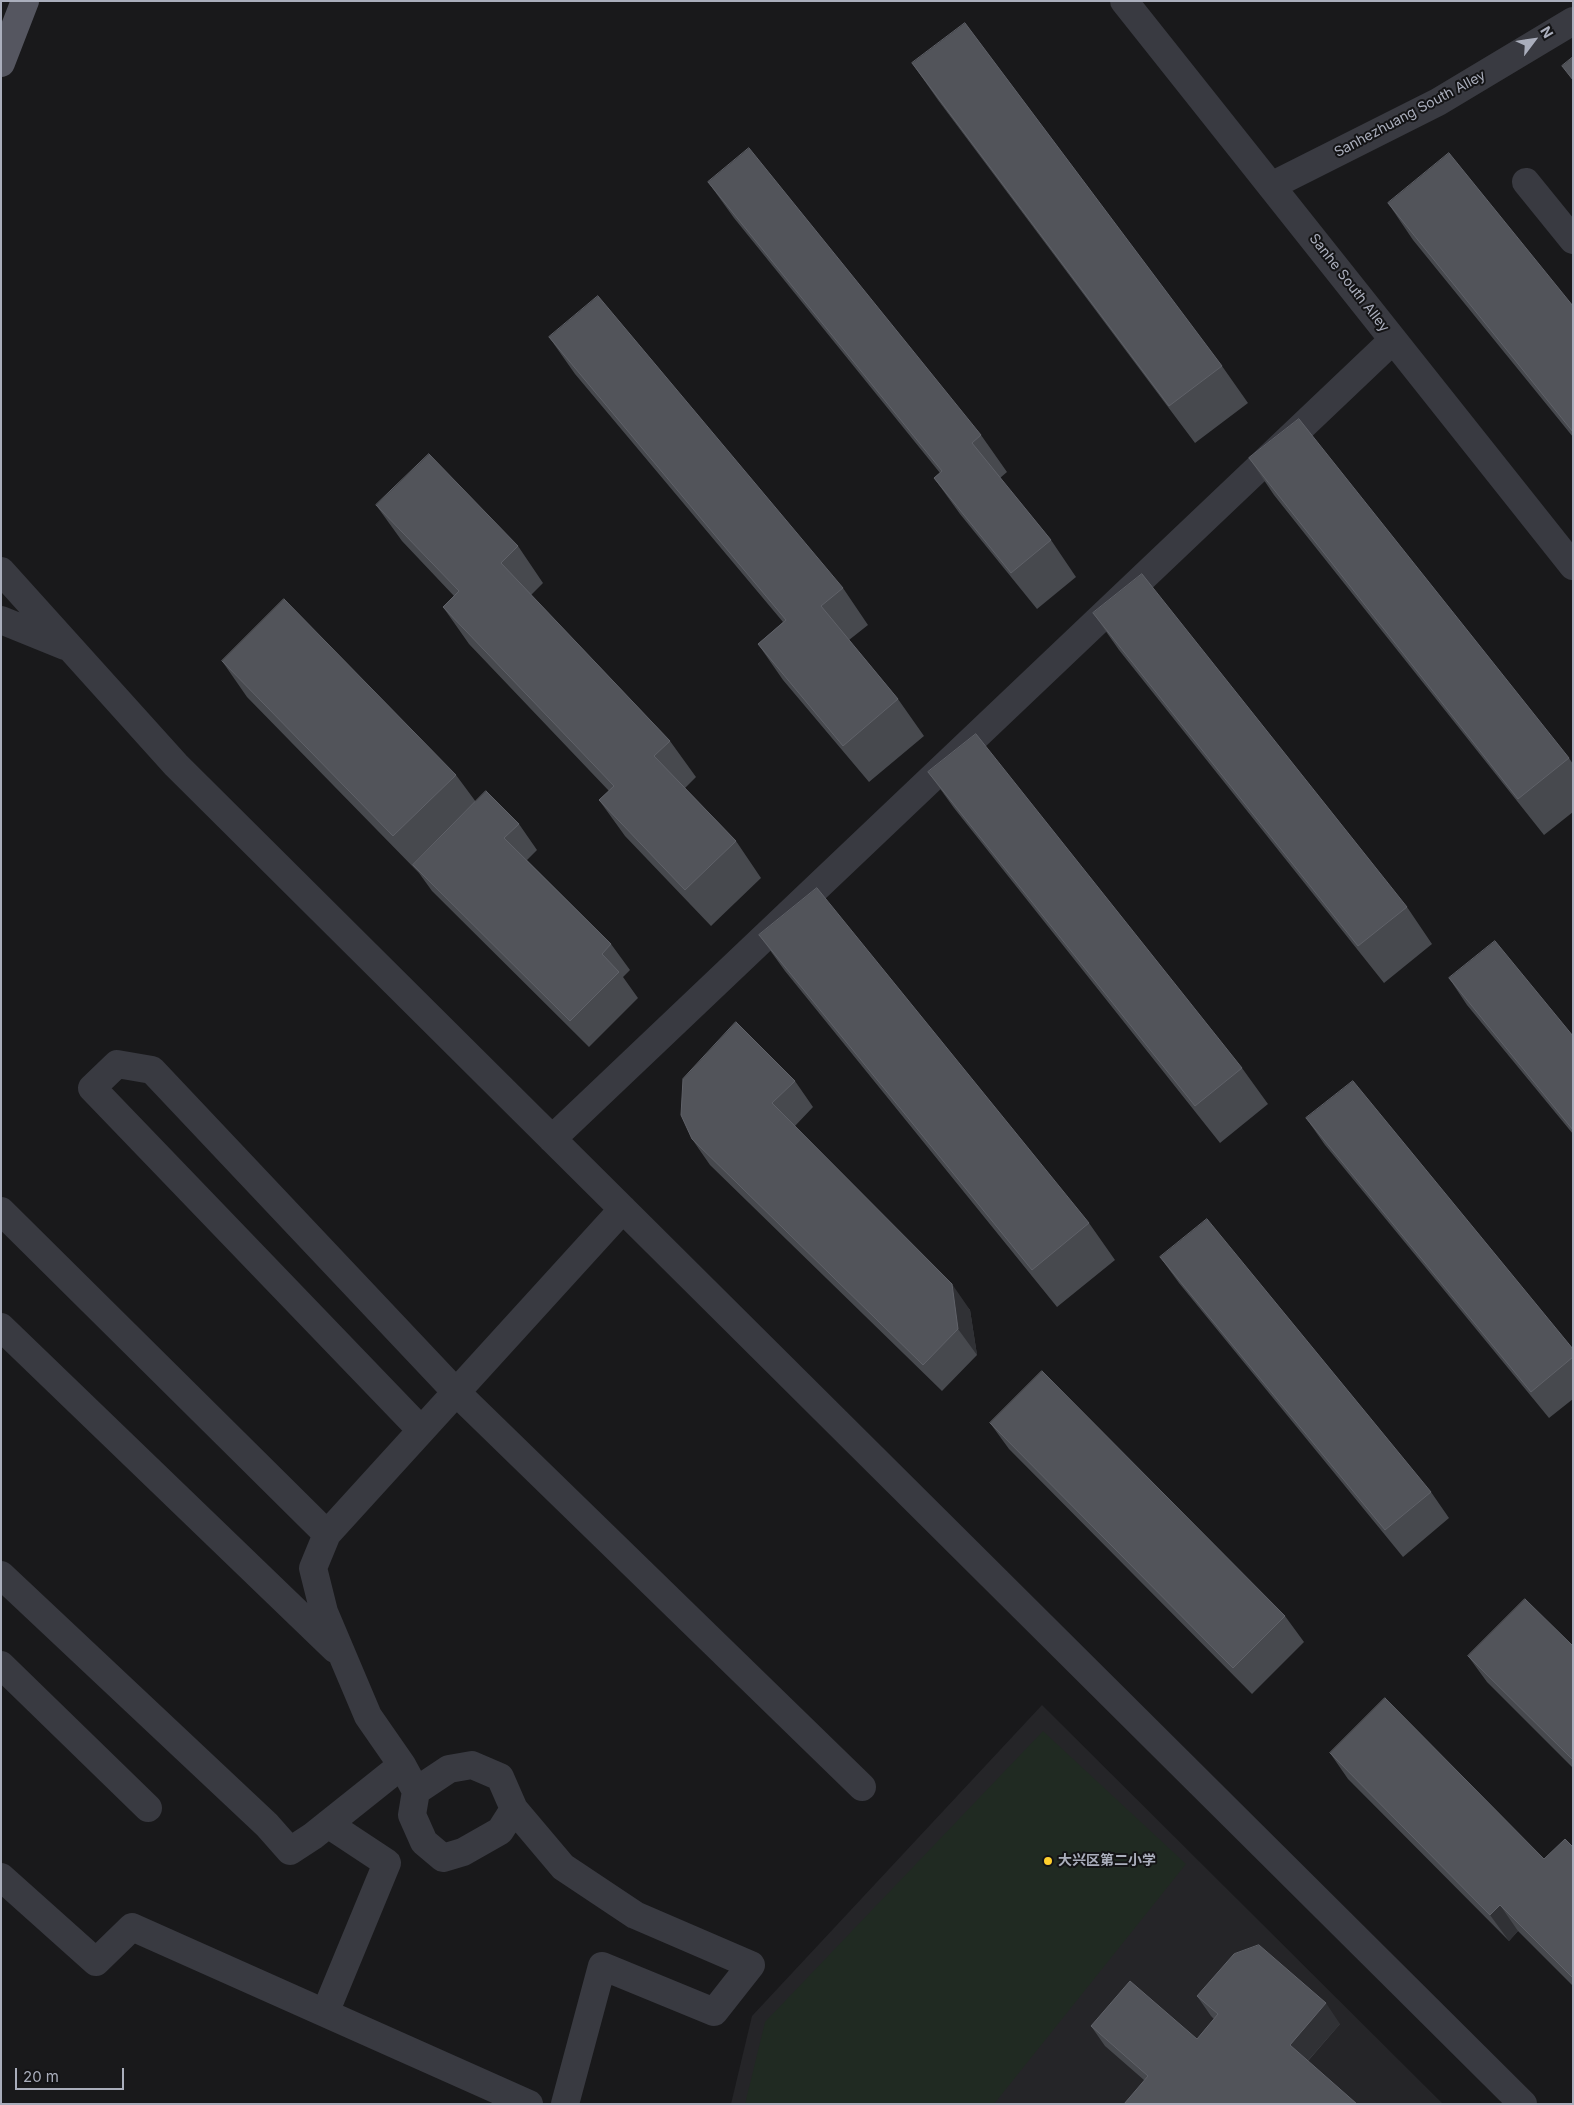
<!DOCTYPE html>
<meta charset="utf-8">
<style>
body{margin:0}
#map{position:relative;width:1574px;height:2105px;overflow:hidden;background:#19191b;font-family:Inter,sans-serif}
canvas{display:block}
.frame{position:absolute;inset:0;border:2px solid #aaaebc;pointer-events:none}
.north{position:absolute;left:1509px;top:15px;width:50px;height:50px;-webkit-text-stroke:4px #141416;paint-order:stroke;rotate:59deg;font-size:14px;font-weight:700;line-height:20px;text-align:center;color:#aaaebc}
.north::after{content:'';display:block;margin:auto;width:18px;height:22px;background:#aaaebc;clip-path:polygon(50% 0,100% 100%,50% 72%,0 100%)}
.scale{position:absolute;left:15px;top:2068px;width:109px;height:22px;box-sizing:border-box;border:2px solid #aaaebc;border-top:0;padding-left:6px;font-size:15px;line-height:18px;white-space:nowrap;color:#aaaebc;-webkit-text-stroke:4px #141416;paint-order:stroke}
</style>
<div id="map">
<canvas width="1574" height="2105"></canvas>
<div class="frame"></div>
<div class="north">N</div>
<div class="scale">20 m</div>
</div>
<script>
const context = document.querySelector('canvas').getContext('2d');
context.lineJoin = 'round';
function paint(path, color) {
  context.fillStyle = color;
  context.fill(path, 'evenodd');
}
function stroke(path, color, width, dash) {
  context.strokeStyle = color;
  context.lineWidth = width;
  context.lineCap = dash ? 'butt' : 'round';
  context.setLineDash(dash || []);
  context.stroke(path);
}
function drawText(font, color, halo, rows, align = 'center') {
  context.font = font + ' Inter,"Noto Sans SC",sans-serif';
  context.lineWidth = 4;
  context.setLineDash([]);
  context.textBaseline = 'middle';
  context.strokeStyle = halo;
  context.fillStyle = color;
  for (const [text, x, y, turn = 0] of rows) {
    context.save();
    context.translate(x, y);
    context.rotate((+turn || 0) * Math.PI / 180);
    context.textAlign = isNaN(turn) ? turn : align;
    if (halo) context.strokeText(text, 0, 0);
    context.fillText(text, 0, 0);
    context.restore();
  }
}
paint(new Path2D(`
 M1042,1705L1443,2104H731L752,2016Z`), '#252528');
paint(new Path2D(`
 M1043,1731L1186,1864L994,2104H745L765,2022Z`), '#202a22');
stroke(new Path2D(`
 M1124,1L1573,566
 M1526,182L1573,240
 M1271,186L1438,102L1573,21
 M1,571L176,765L1523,2104
 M1,620L65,646
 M552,1139L1393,340
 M1,1211L327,1534
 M1,1327L335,1649
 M421,1430L92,1088L117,1064L152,1070L456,1392L862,1787
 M1,1575L267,1825L290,1851L313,1836L402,1765
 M1,1665L148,1808
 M416,1791L449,1769L472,1765L500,1777L514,1809L500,1831L463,1852L443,1858L424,1842L412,1815L416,1791L402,1765L368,1716L324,1612L313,1568L327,1534L623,1209
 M514,1809L563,1867L635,1915L751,1965L714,2012L602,1966L565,2104
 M1,1877L96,1962L132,1927L529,2104
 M325,2013L387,1863L328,1824`), '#393a41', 28);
stroke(new Path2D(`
 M1,63L25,1`), '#555660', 28);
paint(new Path2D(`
 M912,63L1222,366L1248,403L1195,443L938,100Z
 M708,182L981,435L1007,472L1000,478L1051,540L1076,577L1037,609L960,514L934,478L940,473L734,218Z
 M1388,203L1573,306V437L1413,240Z
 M549,337L843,588L868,625L849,640L898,699L924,736L869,782L783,680L758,644L783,622L575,374Z
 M1249,458L1569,758L1573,764V812L1544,835L1274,495Z
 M376,505L518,546L543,583L531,595L670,741L696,777L685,788L736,841L761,878L711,926L625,836L599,800L609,791L469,644L443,607L454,596L402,541Z
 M1093,613L1407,907L1432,944L1384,983L1119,650Z
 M222,661L456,775L476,802L519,824L537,850L527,860L611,944L630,970L623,977L638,998L589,1047L432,891L419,873L247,697Z
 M928,772L1242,1068L1268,1104L1220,1143L954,808Z
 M759,935L1089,1223L1115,1260L1057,1307L785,971Z
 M1449,978L1573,1036V1134L1467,1005Z
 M795,1081L813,1107L795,1126L970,1310L977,1355L942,1391L710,1165L692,1139Z
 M1306,1118L1573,1349V1399L1549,1418L1325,1145Z
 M1160,1257L1431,1492L1449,1518L1403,1557L1179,1283Z
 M990,1423L1285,1616L1304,1642L1252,1694L1009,1449Z
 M1573,1646V1768L1487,1682L1468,1656Z
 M1330,1753L1544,1859L1573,1847V1986L1518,1931L1509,1941L1348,1779Z
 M1197,1996L1340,2024L1308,2061L1144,2080L1105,2046L1091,2026L1197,2039L1214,2019L1211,2016Z`), '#47494e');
paint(new Path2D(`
 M952,1284L970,1310L977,1355L958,1329Z
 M1500,1905L1518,1931L1509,1941L1490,1915Z
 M1326,2003L1340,2024L1304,2065L1290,2045Z`), '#303135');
const building = new Path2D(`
 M965,23L1222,366L1169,406L912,63Z
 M1573,57V80L1562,66Z
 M749,148L981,435L972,443L1051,540L1011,573L934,478L942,471L708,182Z
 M1449,153L1573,306V432L1388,203Z
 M598,296L843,588L821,606L898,699L843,746L758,644L786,620L549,337Z
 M1299,419L1569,758L1518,799L1249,458Z
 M429,454L518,546L501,563L670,741L654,756L736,841L685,890L599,800L614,786L443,607L459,591L376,505Z
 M1142,574L1407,907L1358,946L1093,613Z
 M284,599L456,775L393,836L222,661Z
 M976,734L1242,1068L1195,1106L928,772Z
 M486,791L519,824L504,838L611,944L602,954L619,972L570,1021L413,865Z
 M817,888L1089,1223L1032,1270L759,935Z
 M1495,941L1573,1036V1130L1449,978Z
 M736,1022L795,1081L772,1103L952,1284L958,1329L923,1365L692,1139L681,1115L683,1079Z
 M1353,1081L1573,1349V1357L1531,1392L1306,1118Z
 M1207,1219L1431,1492L1385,1530L1160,1257Z
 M1042,1371L1285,1616L1233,1668L990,1423Z
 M1525,1599L1573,1646V1760L1468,1656Z
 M1385,1698L1544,1859L1565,1839L1573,1847V1978L1500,1905L1490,1915L1330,1753Z
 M1259,1945L1326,2003L1290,2045L1357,2104H1124L1148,2076L1091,2026L1130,1981L1197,2039L1218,2014L1197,1996L1234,1954Z`);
paint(building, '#52545a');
stroke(building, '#606269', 1);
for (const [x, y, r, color] of [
 [1048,1861,5,"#ffcf2d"]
]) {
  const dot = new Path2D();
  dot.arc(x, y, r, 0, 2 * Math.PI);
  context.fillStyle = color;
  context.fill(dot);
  stroke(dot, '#141416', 2);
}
drawText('14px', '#aaaebc', '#141416', [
 ["Sanhezhuang South Alley",1410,114,-28],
 ["Sanhe South Alley",1349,283,52]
]);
drawText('bold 14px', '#aaaebc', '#141416', [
 ["大兴区第二小学",1058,1861]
], 'left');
</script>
